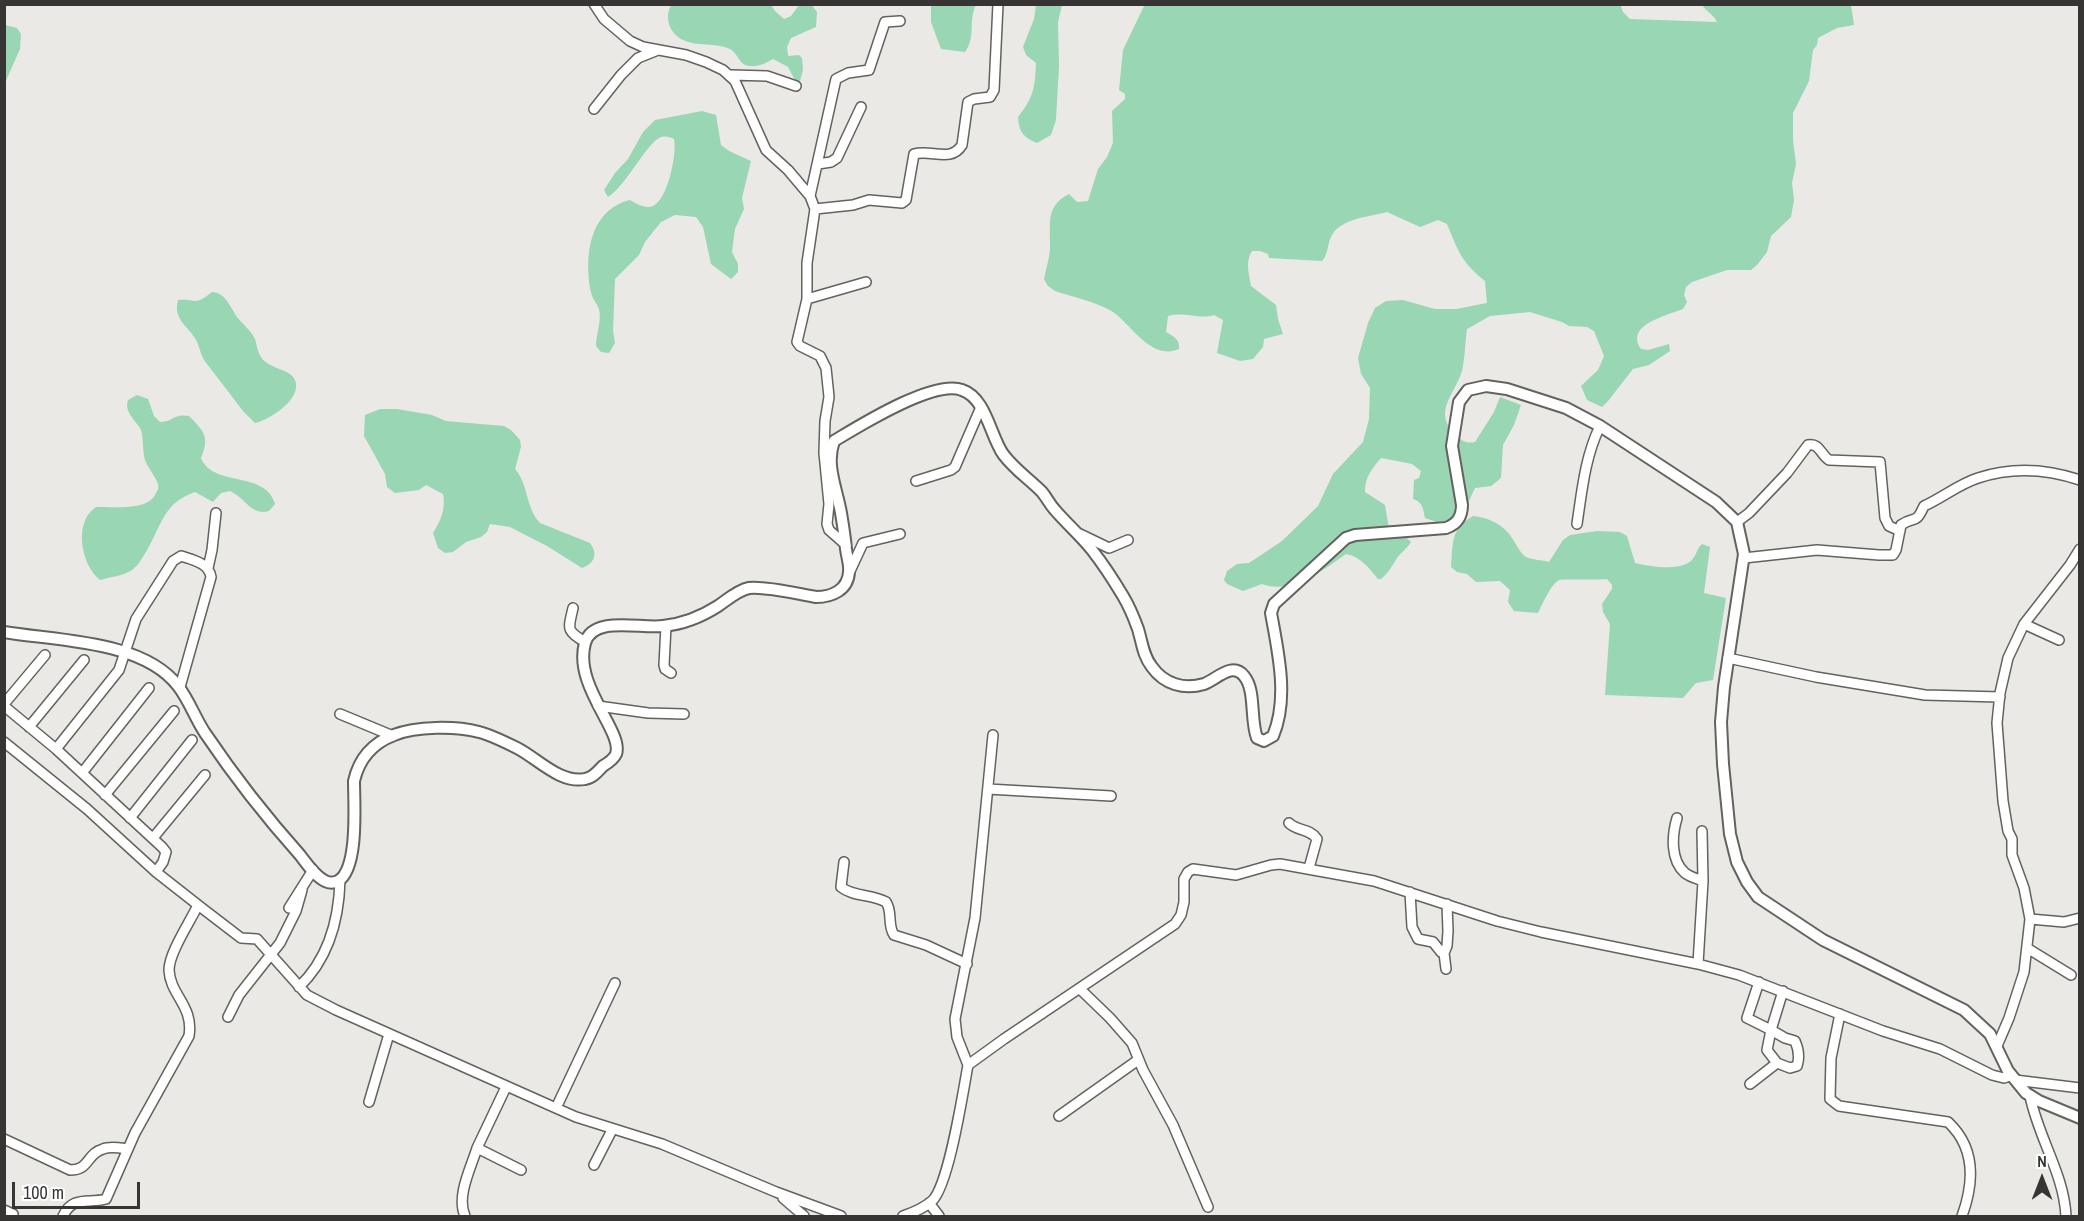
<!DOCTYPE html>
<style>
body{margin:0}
#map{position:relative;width:2084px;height:1221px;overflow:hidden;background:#eae9e5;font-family:"Archivo Narrow",sans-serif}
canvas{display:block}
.frame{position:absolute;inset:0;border:6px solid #363534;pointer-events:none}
.north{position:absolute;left:2012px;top:1149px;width:60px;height:60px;-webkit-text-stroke:4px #fff;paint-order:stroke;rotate:0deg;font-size:16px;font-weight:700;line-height:24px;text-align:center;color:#363534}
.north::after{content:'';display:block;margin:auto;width:21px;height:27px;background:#363534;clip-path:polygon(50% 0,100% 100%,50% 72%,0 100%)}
.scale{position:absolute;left:12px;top:1182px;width:128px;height:27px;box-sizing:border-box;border:3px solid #363534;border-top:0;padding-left:8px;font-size:18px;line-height:21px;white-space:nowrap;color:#363534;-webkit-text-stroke:4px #fff;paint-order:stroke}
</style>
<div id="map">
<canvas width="2084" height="1221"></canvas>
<div class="frame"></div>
<div class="north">N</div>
<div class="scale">100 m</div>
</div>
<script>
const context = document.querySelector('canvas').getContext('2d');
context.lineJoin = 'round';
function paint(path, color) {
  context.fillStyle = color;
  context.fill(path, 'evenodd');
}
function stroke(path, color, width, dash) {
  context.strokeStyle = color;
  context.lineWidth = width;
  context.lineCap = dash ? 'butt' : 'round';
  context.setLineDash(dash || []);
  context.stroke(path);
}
paint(new Path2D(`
 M672,4L771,5L775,11L784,19L791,16L799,5H812L817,12L816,27L791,38L787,47L788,56L799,55L802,58L803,70L800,81L796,82L788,67L773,59C766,63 759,67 750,66C739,66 739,54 730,49C716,42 697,47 683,40C670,34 663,17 672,4Z
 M1620,4L1623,12L1630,19L1717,22C1714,15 1707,12 1702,5H1851L1854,25L1837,28L1818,38L1817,45L1813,50L1809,81L1793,113V140L1796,164L1792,183L1794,200L1791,217L1771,236L1767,252L1757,265L1751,270H1727L1692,282L1686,287L1684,295L1687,302L1683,309C1665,316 1625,325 1641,349L1648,350L1669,344L1670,351L1649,365L1633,369L1608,401L1602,407L1587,400L1581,386L1598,370L1604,356L1594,331L1587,327L1569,326L1562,322L1530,312L1490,316L1467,329C1465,343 1465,358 1462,371C1455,394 1432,412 1455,434C1462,441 1466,444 1475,442L1494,412L1500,397L1521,405L1514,425L1503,445L1501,478L1491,486L1475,488L1469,501L1465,518L1437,522L1425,518C1423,509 1423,502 1413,499L1414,480L1419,478L1421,471L1412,464L1381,458C1372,468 1364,479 1365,492L1385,505L1390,535H1404L1411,542C1407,549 1401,552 1397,558C1392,566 1389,572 1381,579H1378C1369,568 1360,556 1346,554C1323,570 1291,595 1262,584L1243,591L1227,584L1224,580L1227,571L1237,564L1249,563L1282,541L1318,506L1333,474L1363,442L1369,419L1370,388L1361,374L1358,358L1368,323L1375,308L1386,301L1403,300L1435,309H1456L1487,303L1485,281C1462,263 1458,251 1447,224L1438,220L1420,227L1387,212C1369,217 1342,218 1332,235C1327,243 1329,253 1322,261L1269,258L1268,254L1260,251H1252C1245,261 1249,274 1251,286L1276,305L1278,319L1283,334L1264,339L1263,347L1253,359L1240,361L1217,353L1223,320L1214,315C1199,320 1185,311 1168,316L1166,332C1173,336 1180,339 1179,349C1151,361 1132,325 1113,312C1100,303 1070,296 1055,291L1048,286L1044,279C1046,269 1049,259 1050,250C1051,225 1044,207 1069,194L1077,202L1088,201L1098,169L1107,157L1113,143L1112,111L1125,99V94L1119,90L1123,50L1144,6L1146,5Z
 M931,5H976C968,20 976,38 965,52L941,49L931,22Z
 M1036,5H1062L1058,22L1059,66L1056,120L1051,135L1037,143C1023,137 1019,132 1018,117C1034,97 1035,87 1036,63L1026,55L1023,47L1034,19Z
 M5,25L17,28L21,34L20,49L5,83Z
 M702,111L716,115L721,145L729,151L751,161L742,198L744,209L735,229L732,252L738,264V272L731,279L711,264L703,227L696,217L675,215L661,222L645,242L639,255L615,279L613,331L615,343L609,353L601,352L596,346C596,335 602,320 599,309C597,303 592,299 591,292C584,257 589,210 630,200C637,204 645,209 653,206C668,199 677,154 674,139C670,137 666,136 661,137C647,142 626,186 608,197L604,190L615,173L628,159L643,132L655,120Z
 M212,292C225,292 231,308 237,317C243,325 251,330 255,339C257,345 257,351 261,357C269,371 299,368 296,388C295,394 291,400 287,404C279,412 265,421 255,423L243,411L204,360C200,353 199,344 195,338C186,325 173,318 178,300C197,298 193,307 212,292Z
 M137,395L148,399L154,416L160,422C173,422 174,413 189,416C204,431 210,437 201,458C213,488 266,470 275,504L269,511C251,516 247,499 230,491L221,493L213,502L195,492C163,503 162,525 146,552C142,558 138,566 132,570C123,576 110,577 100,580C81,565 73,522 96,507C113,506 148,512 156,493C158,490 159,488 158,484C155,476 148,468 145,460C142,450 144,435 140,428C134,419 124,411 128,400Z
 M380,409H397L432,415L446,421L504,426L511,430L520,440L521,447L515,469C529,485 525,507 540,523L590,543C598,554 595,563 582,568L547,546L510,527L490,524L487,532L481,537L466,542L453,552L445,553L438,548L433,533C441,520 446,509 443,494L426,485L419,490L395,493L387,487L385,474L364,436L365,415Z
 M1473,516C1488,517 1504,525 1512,538C1516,544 1520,553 1526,557C1532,560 1543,560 1549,562L1563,540L1570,535L1597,531L1620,532L1627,536L1635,563C1650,566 1674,571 1688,563C1696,559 1696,549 1702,544L1710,547L1704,593L1726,598L1713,680L1696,683L1683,698L1605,695L1610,624L1603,612L1602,604L1612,589V585L1607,579C1597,580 1562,579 1559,580C1551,584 1542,605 1538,613L1514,611L1508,602L1510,590L1500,581L1476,582L1467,574L1457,572L1451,567C1453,544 1450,529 1473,516Z`), '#99d6b3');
const minor = new Path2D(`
 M594,4L604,19L630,41L643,47L686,55L706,62L723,70L735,81L766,150L788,170L810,196L815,209L807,263V299
 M731,75L767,76L796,86
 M594,109L621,75L638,58L658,50
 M818,164L831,162L837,158L861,107
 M810,196L836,79L848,73L869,70L885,22L900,21
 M815,209L853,205L869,200L902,203L906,200L914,154C931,149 951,163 962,145L968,102L974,99L990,97L994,90L998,4
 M916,481L951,470L955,467L981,407
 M1737,522L1749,513L1787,473L1808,445C1820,443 1820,454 1829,460L1880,462L1885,518L1889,526L1900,531
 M1577,524C1582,490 1585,457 1600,426
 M1080,534L1109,548L1128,540
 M846,545L829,530L827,524L829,504L824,453L825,421L829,397L826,368L820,356L800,346L797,342L807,299L866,282
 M1744,558L1817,550L1879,555H1893L1896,550L1901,525C1915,515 1915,526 1924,506C1942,498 1959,484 1978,478C2011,467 2047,469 2080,480
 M208,568L212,550L216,513
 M850,571L863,543L900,534
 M573,608C568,630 566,630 585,642
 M2024,624L2059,640
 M666,626L664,665L665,669L671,673
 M1728,658L1816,677L1925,695L2000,697
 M4,704L45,655
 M4,706L56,749L162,847L166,852L163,862L156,872
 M598,706L648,713L684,714
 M340,714L393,736
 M29,727L84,660
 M4,742L87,809L156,872L198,905C190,922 169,953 169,970C170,995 194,1006 189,1036L135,1133L106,1199C88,1204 73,1195 63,1216
 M56,749L119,670L136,619L173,561L181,556C193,560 209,563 211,577L180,687
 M82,773L149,688
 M988,789L1111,796
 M105,795L174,711
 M130,818L192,740
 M1677,818C1672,835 1670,860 1685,873C1690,877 1698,879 1703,881
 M1289,823C1296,831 1310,828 1317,839L1309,868
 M153,838L205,775
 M844,862L841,887C853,897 872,894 886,902C893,912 887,925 894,935L926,945L967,964
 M1410,892L1412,927L1418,939L1433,942L1441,952L1444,953
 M198,905L241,938L257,939L307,995L336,1010L576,1117L662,1144L776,1192L841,1216
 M289,908L313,870
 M2030,919L2064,922L2080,918
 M2027,948L2071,975
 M1698,964L1703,881L1702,831
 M1446,969L1444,953L1447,946L1448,931L1447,904
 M299,987C328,959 339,920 340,880
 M1080,989L1110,1018L1132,1043L1143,1070L1173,1125L1208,1207
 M1840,1014L1831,1058L1830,1099L1839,1106L1948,1122C1976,1148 1974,1183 1962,1216
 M228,1017L239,995L280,943L296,911L302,890
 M1997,1046L2009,1018L2024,972L2030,919L2024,888L2012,855V839L2008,831L2003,801L1997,723L2000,693L2008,658L2024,624L2070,565L2080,549
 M1777,1063L1790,1068L1797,1066C1800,1057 1799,1050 1795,1041L1785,1038L1771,1030L1783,991
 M968,1065L957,1037L955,1019L975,918L993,735
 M2015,1080L2080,1088
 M1750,1084L1777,1063L1767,1050L1771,1030L1747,1018L1759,982
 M506,1087L477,1148L521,1170
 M2030,1096C2038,1137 2064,1174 2066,1216
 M369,1102L389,1034
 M556,1108L615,983
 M1059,1116L1138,1060
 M4,1139L70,1170C90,1170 86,1154 103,1149C110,1146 120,1148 128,1149
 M594,1165L612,1130
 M783,1198L804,1216
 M929,1203L939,1216
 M4,1210L13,1214
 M465,1216C456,1196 471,1168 477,1148
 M903,1216C912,1213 924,1208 932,1201C949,1185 963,1092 968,1065L1004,1039L1175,924L1181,915L1184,902V879L1188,872L1193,869L1236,875L1271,865L1280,864L1374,881L1497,921L1541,932L1698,964L1739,975L1883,1031L1940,1049L1992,1075L2004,1078L2011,1075`);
const tertiary = new Path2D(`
 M4,632C57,641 143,640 178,686C189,700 195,718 205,733C234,776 266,817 300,855C307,864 315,876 325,881C329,883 334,883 338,881C359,869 354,803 354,781C359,759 373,743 394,735C416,726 456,726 479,732C491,735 505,742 517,748C537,758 560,784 585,779C593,778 598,771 603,766C608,763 614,759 616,754C624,732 573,686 585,643C593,615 640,629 663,626C683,624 701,617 718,606C727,600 738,590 749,588C766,586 798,594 816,597C832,597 848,590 849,572C850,565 847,557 846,549C845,537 843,525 841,513C837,489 825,465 834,441C859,426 934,379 962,390C986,398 990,435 1003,454C1014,469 1029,479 1042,492C1047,498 1050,505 1055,510C1067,524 1081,536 1092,550C1103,564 1114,581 1123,596C1129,606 1134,618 1138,629C1142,642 1143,656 1152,667C1164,684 1184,690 1204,684C1216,680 1232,661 1244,676C1256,690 1250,720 1257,738L1264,741L1273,736C1289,698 1278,652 1271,613L1274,604L1346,538L1355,535L1446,528C1457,524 1462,517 1462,505L1452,446L1459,402L1468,390L1486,386L1507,389L1566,408L1600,426L1716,502L1737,522L1744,554L1724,687L1721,722L1723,764L1730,834L1737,862L1747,882L1758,897L1823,940L1964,1010L1990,1034L2008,1071L2026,1093L2039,1101L2080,1118`);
stroke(minor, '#63625f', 12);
stroke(tertiary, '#63625f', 14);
stroke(minor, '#fff', 9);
stroke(tertiary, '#fff', 10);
</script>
